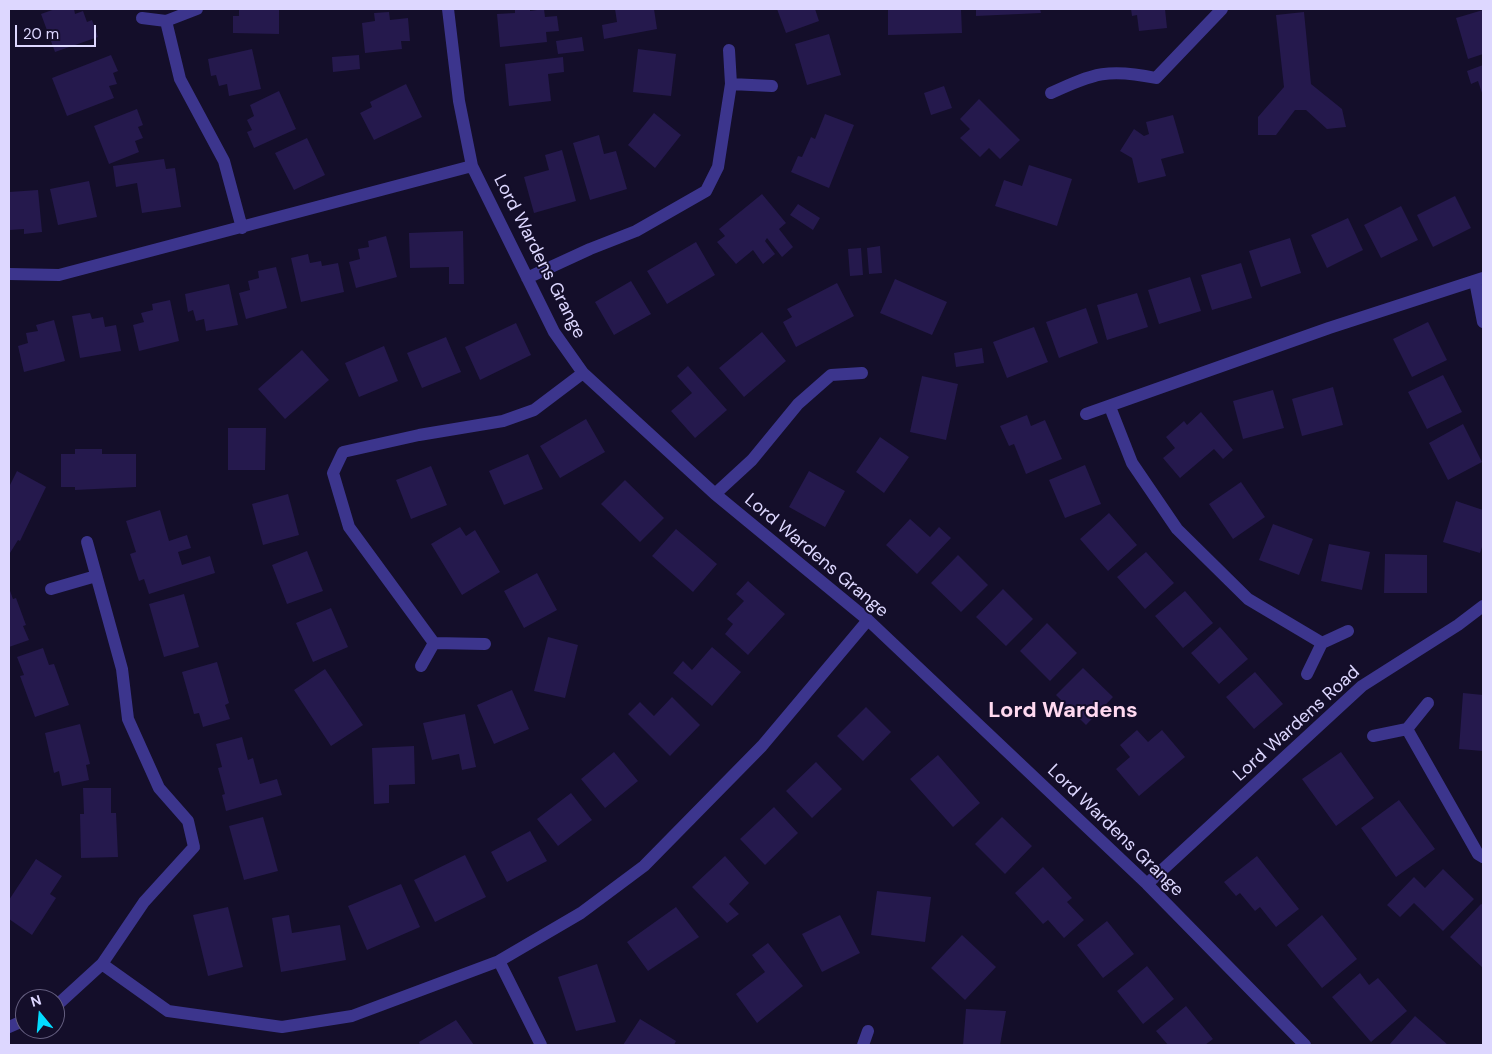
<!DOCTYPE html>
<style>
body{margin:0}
#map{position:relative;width:1492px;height:1054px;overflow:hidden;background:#140e2a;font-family:"DM Sans",sans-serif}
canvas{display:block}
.frame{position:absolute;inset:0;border:10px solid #ddd7ff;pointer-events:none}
.north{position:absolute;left:15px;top:989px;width:50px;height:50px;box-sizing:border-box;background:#140e2a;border:1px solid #645e7f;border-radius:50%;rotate:343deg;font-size:14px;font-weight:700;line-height:20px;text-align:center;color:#ddd7ff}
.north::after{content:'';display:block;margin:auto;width:18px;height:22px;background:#03dcff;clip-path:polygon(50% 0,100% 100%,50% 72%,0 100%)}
.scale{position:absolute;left:15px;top:25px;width:81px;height:22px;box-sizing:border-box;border:2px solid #ddd7ff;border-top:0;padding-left:6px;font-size:15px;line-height:18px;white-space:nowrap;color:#ddd7ff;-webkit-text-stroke:4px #140e2a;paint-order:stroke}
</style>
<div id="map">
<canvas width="1492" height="1054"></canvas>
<div class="frame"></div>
<div class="north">N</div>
<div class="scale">20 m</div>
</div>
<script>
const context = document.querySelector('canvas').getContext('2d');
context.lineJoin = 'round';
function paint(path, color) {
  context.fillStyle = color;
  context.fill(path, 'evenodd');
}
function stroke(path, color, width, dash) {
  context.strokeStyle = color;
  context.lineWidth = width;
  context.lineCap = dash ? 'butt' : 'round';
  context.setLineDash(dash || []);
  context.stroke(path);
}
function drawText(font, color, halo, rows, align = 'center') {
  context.font = font + ' "DM Sans",sans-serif';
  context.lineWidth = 4;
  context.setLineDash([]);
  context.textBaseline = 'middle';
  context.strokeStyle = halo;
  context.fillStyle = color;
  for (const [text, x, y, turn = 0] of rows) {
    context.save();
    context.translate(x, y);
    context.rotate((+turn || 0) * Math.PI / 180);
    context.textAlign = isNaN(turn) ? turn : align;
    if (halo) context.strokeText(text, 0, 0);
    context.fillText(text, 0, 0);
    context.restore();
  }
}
paint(new Path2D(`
 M55,9H74L75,14L83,11L87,22L92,20L98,37L55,52L41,14Z
 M239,9H279V34L233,33V16H239Z
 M515,9H530V11L544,9L545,17L557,16L559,31L546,32L547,42L500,47L497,14L515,13Z
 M615,9H654L657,29L604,39L602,25L617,22Z
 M777,9H815L819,21L786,33Z
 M888,9H961L962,33L888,35Z
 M976,9H1040L1041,13L976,16Z
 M1131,9H1165L1167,28L1139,31L1137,15L1132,16Z
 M1483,10V54L1468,59L1456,18Z
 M389,12L390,20L408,18L410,41H401L402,49L365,53L362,23L375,21L374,13Z
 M1304,12L1311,84L1342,109L1346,127L1327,129L1306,110H1295L1276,135H1258V117L1284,87L1276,15Z
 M829,34L841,75L807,85L795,44Z
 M582,37L584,51L558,54L556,41Z
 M252,49L261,89L229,96L227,84L219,86L216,75L211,76L208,59Z
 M638,49L676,54L671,96L633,92Z
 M111,55L118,71L113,73L117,84L109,86L114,98L67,116L52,78Z
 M359,55L360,69L333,72L332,57Z
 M563,57L564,72L548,74L551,101L509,106L505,64Z
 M1483,65V96L1478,81L1471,84L1467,71Z
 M406,84L422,117L374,140L360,113L372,107L370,102Z
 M944,86L952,108L931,115L924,93Z
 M279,91L296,129L254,148L247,132L252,130L247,120L254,116L250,105Z
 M979,99L1020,140L1000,159L989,148L980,157L960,138L970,129L960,119Z
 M137,109L143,125L138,127L143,138L135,141L139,152L109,164L94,126Z
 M654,113L681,135L655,168L628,145Z
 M825,114L854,125L829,188L791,172L798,156L802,157L811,137L815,139Z
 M1173,115L1184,153L1161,159L1166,176L1138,183L1132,158L1120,151L1134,129L1144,136L1149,134L1146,122Z
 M599,135L604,154L616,151L627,189L590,200L573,143Z
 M307,138L325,175L294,190L275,153Z
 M562,150L576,201L534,213L524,177L549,170L545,155Z
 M164,159L166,169L175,168L181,207L142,213L137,183L116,187L113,166Z
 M1029,165L1072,179L1057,226L995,206L1004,180L1022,186Z
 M89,181L97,217L58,225L50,189Z
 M38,190L42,232L24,234V229L10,230L9,192Z
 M762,194L786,223L779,229L793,247L782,257L767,238L765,241L775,254L763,264L753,250L736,264L717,242L725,236L719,229Z
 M1455,196L1471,228L1433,247L1417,215Z
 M798,204L820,218L813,230L790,215Z
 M1401,206L1418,240L1381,258L1364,225Z
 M1348,218L1363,250L1327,268L1311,235Z
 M463,231L464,284H449V267L410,268L409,233Z
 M386,236L397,277L356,288L349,262L360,259L358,249L369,247L368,241Z
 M1290,238L1301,273L1261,287L1249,251Z
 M696,242L715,275L667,304L647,271Z
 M880,246L882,273L869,274L867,248Z
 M861,248L863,275L850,276L848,249Z
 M308,254L310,263L321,261L322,266L338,263L344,292L301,302L291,258Z
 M1241,263L1252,298L1212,310L1201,275Z
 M276,267L287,308L246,319L239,293L250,290L248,281L259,278L258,271Z
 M1190,277L1201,311L1159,324L1148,290Z
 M895,279L947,302L932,335L880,313Z
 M631,281L651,314L614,335L595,302Z
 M837,283L854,316L796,347L783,322L792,317L787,309Z
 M229,284L238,325L206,331L204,319L196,321L193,310L188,312L185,294Z
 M1137,293L1148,327L1107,340L1097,305Z
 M170,300L179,341L139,351L133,325L144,322L141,313L153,310L152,304Z
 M1086,308L1098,343L1059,358L1046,322Z
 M90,313L92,319L103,317L105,327L116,325L121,351L80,358L72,316Z
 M54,320L65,361L24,372L18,346L28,343L26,333L38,331L36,325Z
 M1428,322L1447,360L1412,377L1393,339Z
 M516,323L531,355L480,380L465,347Z
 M1034,327L1048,362L1007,378L993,342Z
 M762,332L786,361L744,397L719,368Z
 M446,337L461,372L422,388L407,353Z
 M384,346L398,381L359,397L345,363Z
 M982,348L984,363L956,367L954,353Z
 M302,350L329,380L285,419L258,389Z
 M688,366L727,410L695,438L671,411L692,393L677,376Z
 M1443,375L1462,412L1427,429L1408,392Z
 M922,376L958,384L946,440L910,432Z
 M1333,387L1343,425L1302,436L1292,399Z
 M1273,390L1284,428L1243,439L1233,401Z
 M1201,412L1233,450L1223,459L1214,449L1180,478L1163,458L1175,448L1166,437L1184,421L1187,425Z
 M1027,415L1031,426L1045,420L1062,459L1026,474L1014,444L1009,446L1000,426Z
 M586,419L605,452L560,478L540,446Z
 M1463,424L1482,462L1448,480L1429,443Z
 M228,428H266L265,470H228Z
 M880,437L909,457L884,493L856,472Z
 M75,449H102V454H136V487L75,490V487H61V454H75Z
 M528,454L543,489L504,505L489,471Z
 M1085,465L1101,504L1065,518L1049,480Z
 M431,466L447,505L411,519L396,480Z
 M17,471L46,487L20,541L18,540L10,553L9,487Z
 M809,471L845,491L825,527L789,507Z
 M625,480L664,518L640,542L601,504Z
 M1241,482L1265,517L1233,539L1209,504Z
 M288,494L299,535L263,545L252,504Z
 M1456,501L1483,510V544L1480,553L1443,542Z
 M160,510L169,541L187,535L191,548L178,552L182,565L210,556L215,573L149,594L144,579L139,581L130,554L136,552L126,521Z
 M1109,513L1137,545L1108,571L1080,539Z
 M910,519L930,537L939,527L951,538L917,574L886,545Z
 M1273,524L1313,539L1299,575L1259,560Z
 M460,527L466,536L475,530L500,572L462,595L431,544Z
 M676,529L717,564L693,592L652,556Z
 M1329,544L1370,552L1362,590L1321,581Z
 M307,551L323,591L287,604L272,565Z
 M1146,552L1174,583L1145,609L1117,577Z
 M1385,554L1427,555V593H1384Z
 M958,555L988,585L961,612L931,583Z
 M537,573L557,610L524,628L504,591Z
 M748,581L785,614L748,655L725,634L733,624L727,619L744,601L736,594Z
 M9,588L13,599L16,598L26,625L23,626L29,640L9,647Z
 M1003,589L1033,619L1006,646L976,617Z
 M1185,591L1213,623L1183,648L1155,616Z
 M184,594L199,647L164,657L149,604Z
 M331,608L348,647L313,662L296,623Z
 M1047,623L1077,653L1050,681L1020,651Z
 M1220,627L1248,659L1219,684L1191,653Z
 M548,637L578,645L565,698L534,691Z
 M712,647L741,672L712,706L673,673L683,661L692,670Z
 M43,648L49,665L54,664L69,705L35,717L20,676L24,675L17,657Z
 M217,662L229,703L225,705L230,719L203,727L199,713L194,714L182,672Z
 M1083,668L1113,697L1086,725L1056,695Z
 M325,669L363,725L331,746L294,690Z
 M1255,672L1283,704L1254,729L1226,697Z
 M512,690L529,729L494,744L477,705Z
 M1463,693L1483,695V751L1459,749Z
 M672,697L700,725L670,756L628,714L640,702L654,716Z
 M866,707L891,732L863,761L837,736Z
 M465,714L476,767L462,770L459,754L432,760L423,723Z
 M80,724L90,764L86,765L89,780L62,786L59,771L54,773L45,733Z
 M1137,730L1148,742L1162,730L1185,757L1139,796L1116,769L1130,757L1120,745Z
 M242,737L248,760L253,758L260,784L277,779L282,795L226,811L222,795L225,794L218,768L222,767L216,744Z
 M414,746L415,784L389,785V803L374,804L372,748Z
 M614,752L638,781L605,808L581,779Z
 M1341,752L1374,798L1336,826L1302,779Z
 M938,755L980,803L953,827L910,779Z
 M816,762L842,789L812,818L786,791Z
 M83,788H111V813H116L118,857L81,858L80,814H84Z
 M571,793L592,820L558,846L537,819Z
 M1399,800L1435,849L1396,877L1361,828Z
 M774,807L798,833L765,865L740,839Z
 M263,817L278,871L244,880L229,826Z
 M1002,817L1032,846L1005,874L975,844Z
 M530,831L547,861L507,882L491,852Z
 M465,855L486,897L435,922L414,880Z
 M725,856L749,883L729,904L739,914L727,923L692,887Z
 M1257,856L1299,909L1276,927L1260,907L1255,911L1240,893L1236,896L1224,882Z
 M36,859L62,876L50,894L56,898L32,935L9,919V900Z
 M1043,867L1072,898L1067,902L1084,920L1064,938L1048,920L1043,924L1015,893Z
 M1443,869L1474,899L1443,931L1414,903L1400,917L1387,905L1414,877L1425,888Z
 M401,884L420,927L367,950L348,906Z
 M877,891L931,897L925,942L871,935Z
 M1481,904L1483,905V968L1450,937Z
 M228,907L243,967L208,976L193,915Z
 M676,907L699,937L648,971L627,942Z
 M289,915L292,933L340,925L346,960L281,972L272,918Z
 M840,915L860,953L822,972L802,934Z
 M1322,915L1357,959L1322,988L1287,945Z
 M1107,921L1134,954L1103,978L1077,945Z
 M962,935L996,967L965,1000L931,968Z
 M768,943L803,986L757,1023L736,994L765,972L752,955Z
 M597,964L616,1022L576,1031L558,977Z
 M1147,966L1174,999L1143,1024L1117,991Z
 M1360,973L1369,985L1378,978L1407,1011L1371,1042L1332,997Z
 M1186,1006L1213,1039L1205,1045H1168L1156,1031Z
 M966,1009L1006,1011L1000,1045H963Z
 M1415,1016L1448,1045H1389Z
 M640,1019L676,1041L674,1045H623Z
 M456,1020L474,1045H420L419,1042Z`), '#25194d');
stroke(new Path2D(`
 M448,9L459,101L472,166L554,332L583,373L715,494L868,620L1147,884L1305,1045
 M142,18L166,21L197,9
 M166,21L180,79L224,161L242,228
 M731,84L772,86
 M1051,93C1094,73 1109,68 1156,78L1222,9
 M9,274L59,275L472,166
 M527,278L590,249L636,231L706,191L718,167L731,84L729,50
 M1475,281L1483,322
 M1110,407L1132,463L1177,529L1248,599L1322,643
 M1086,414L1329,328L1483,278
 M715,494L752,460L798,404L831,375L862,373
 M51,589L96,576
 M434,643L349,527L333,473L343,452L419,435L503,421L534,410L583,373
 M421,666L434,643L485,644
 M1307,674L1322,643L1348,631
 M1407,729L1478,854L1483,857
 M1373,736L1407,729L1428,703
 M1147,884L1362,686L1458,625L1483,606
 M499,961L541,1045
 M102,964L168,1011L282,1027L352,1016L499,961L581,913L644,866L762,746L868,620
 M55,1007L102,964L144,902L194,847L188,821L159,788L128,719L122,669L87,542
 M9,1027L25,1020
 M863,1045L868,1031`), '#3c358d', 12);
drawText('18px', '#ddd7ff', '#140e2a', [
 ["Lord Wardens Grange",539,257,63],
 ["Lord Wardens Grange",816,556,40],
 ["Lord Wardens Road",1297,724,-42],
 ["Lord Wardens Grange",1115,831,44]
]);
drawText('bold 22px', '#ffd9f0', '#140e2a', [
 ["Lord Wardens",1063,711]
]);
</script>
